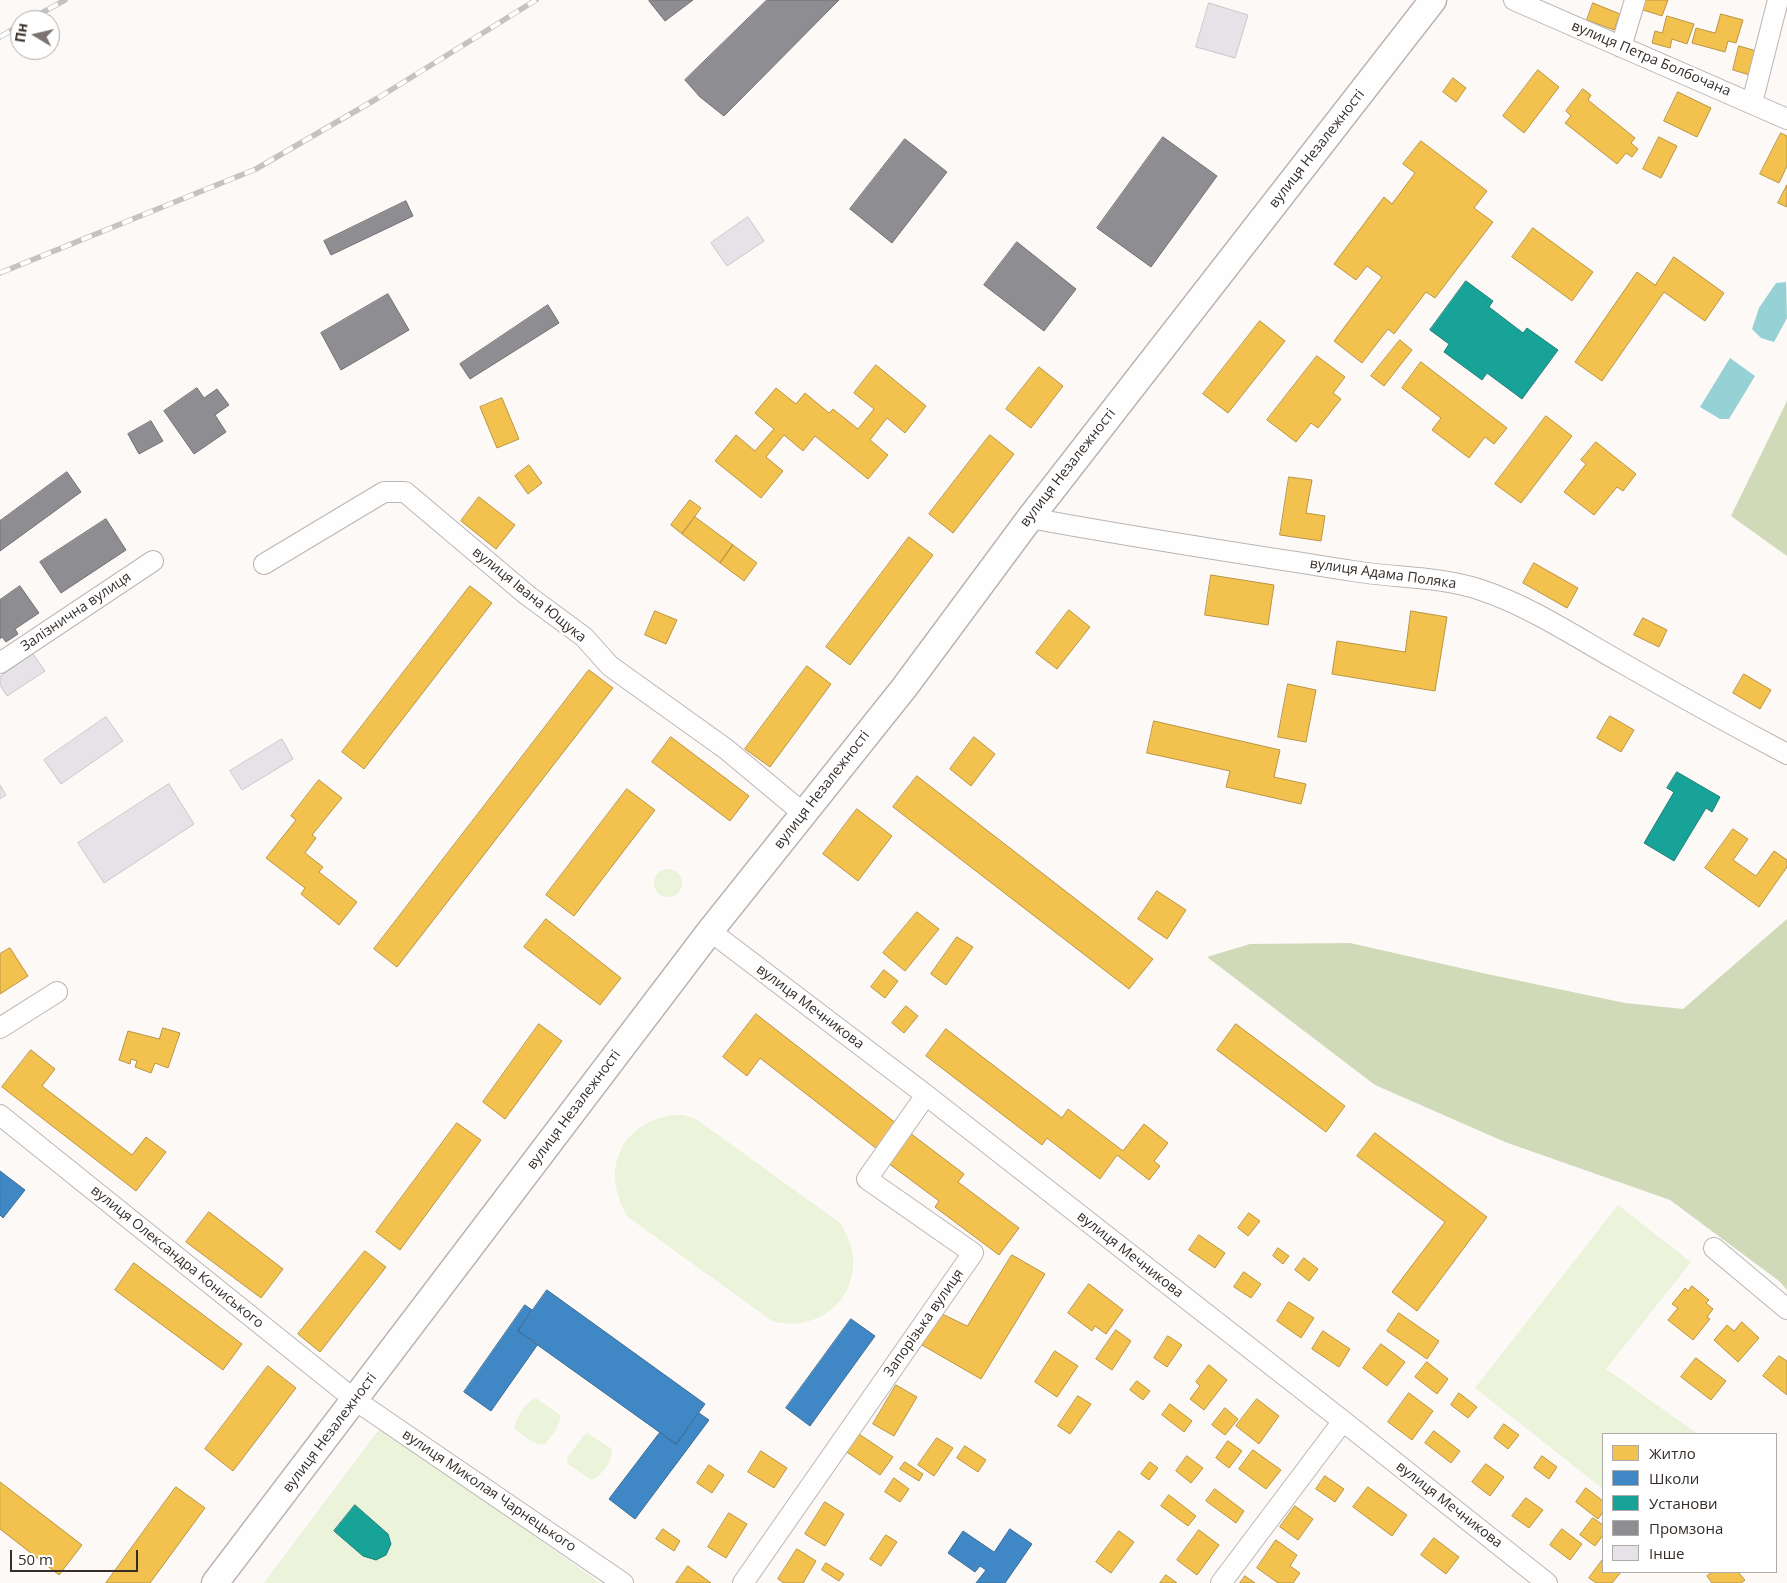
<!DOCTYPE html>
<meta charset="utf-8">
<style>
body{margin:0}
#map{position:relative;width:1787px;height:1583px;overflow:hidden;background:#fcf9f7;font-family:"Open Sans",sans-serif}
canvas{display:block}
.legend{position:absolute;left:1602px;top:1433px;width:175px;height:140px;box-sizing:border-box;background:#fff;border:1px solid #aeaba9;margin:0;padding:6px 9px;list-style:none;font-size:15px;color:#352d28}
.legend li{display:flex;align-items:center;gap:10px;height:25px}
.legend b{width:25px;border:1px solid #aeaba9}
.north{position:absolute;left:10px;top:10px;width:50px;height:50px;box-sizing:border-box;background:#fff;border:1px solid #aeaba9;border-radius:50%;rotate:279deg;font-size:14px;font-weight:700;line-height:20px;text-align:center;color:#352d28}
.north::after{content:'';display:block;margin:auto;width:18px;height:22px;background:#7b7470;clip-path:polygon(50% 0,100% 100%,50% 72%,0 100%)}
.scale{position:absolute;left:10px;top:1550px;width:128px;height:22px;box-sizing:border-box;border:2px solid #352d28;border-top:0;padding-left:6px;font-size:15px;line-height:18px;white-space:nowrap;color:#352d28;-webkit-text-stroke:4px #fff;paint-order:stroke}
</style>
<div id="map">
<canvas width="1787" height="1583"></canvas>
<ul class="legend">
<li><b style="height:14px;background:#f2c14e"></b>Житло</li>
<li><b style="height:14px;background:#3f88c5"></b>Школи</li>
<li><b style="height:14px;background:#17a398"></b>Установи</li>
<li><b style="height:14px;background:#8d8d92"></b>Промзона</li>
<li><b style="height:14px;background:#e5e3e7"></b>Інше</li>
</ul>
<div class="north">Пн</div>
<div class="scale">50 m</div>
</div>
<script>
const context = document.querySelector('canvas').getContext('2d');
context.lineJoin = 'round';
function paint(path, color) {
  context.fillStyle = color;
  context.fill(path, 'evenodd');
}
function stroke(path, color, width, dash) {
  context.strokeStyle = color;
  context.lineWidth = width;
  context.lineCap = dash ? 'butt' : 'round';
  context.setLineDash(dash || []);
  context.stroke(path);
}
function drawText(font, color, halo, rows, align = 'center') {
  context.font = font + ' "Open Sans",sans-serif';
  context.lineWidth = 5;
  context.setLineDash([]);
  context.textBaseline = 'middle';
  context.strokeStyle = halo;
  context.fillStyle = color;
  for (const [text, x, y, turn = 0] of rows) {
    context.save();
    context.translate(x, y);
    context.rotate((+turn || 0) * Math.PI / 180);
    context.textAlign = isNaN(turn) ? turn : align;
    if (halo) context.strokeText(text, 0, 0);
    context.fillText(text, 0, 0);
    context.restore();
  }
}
paint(new Path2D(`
 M654 883a14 14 0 1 1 28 0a14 14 0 1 1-28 0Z
 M673,1115H684L696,1119L840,1223C845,1232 850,1240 852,1251C861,1299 816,1334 772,1321L628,1217C600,1172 619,1123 673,1115Z
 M1618,1205L1691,1262L1606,1369L1698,1434H1603V1489L1475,1388Z
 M536,1398L560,1415C561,1426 551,1436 545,1444C533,1446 524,1436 515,1429C515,1418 525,1403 536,1398Z
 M381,1427L600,1583H264Z
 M587,1433L612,1449C613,1460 601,1477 591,1480L568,1464L567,1458L584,1435Z`), '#ecf3db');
paint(new Path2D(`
 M1787,401V556L1731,516Z
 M1787,919V1290L1779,1281L1670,1200L1505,1142L1375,1085L1207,957L1250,944L1350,943L1487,974L1625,1003L1683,1009Z`), '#d0dab9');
paint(new Path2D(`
 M1786,282L1787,318L1774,342L1761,338L1752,329L1759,308L1776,283Z
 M1730,358L1755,376L1729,419H1720L1700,407Z`), '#96d1d5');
const homes = new Path2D(`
 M1640,0H1668L1662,16L1637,8Z
 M1593,3L1620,14L1614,30L1587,20Z
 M1721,14L1743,20L1736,43L1728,41L1725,52L1692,43L1696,28L1715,33Z
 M1667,16L1694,24L1687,44L1672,39L1670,48L1652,43L1655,31L1662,33Z
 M1739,46L1760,52L1753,76L1733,70Z
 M1538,70L1559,87L1524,133L1503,116Z
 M1453,78L1466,88L1456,102L1443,92Z
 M1583,89L1591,95L1588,100L1635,138L1631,143L1638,149L1632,157L1626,153L1617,164L1565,123L1571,116L1566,111Z
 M1678,92L1711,108L1697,137L1664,121Z
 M1781,133L1787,136V166L1779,183L1760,174Z
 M1659,137L1677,146L1661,178L1643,169Z
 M1421,141L1487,191L1474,208L1493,222L1435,298L1426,292L1394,334L1388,329L1362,363L1334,341L1382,277L1367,266L1356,280L1334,264L1384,197L1392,204L1415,173L1403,164Z
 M1787,185V207L1778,203Z
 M1533,228L1593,272L1572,301L1512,257Z
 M1674,257L1724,293L1705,321L1664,292L1602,381L1575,362L1637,272L1655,285Z
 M1260,321L1285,341L1228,413L1203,394Z
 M1400,340L1412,350L1384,386L1371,376Z
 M1317,356L1345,377L1333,393L1341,399L1318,428L1311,423L1296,442L1267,420Z
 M1421,362L1507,428L1494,444L1485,437L1469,458L1432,430L1441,418L1402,388Z
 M876,365L926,406L905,433L887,418L870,440L888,455L868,479L815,436L803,451L784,435L766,457L783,471L761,498L715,461L736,435L755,451L774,429L755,413L776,388L796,404L805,393L829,413L833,409L858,429L874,409L854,393Z
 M1039,367L1063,386L1031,428L1006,409Z
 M502,398L519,439L497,448L480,407Z
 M1546,416L1572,436L1521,503L1495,484Z
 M990,435L1014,454L953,533L929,514Z
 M1596,442L1636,474L1623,491L1617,487L1594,515L1564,492L1586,464L1581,460Z
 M529,465L542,483L528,494L515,476Z
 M1289,477L1312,480L1306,513L1325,516L1321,541L1280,535Z
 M479,497L515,525L496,549L461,521Z
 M690,500L701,508L682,534L671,525Z
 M695,517L733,545L720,563L682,534Z
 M909,537L933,555L850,665L826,647Z
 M733,545L757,563L744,581L720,563Z
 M1534,563L1578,588L1567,608L1523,583Z
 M1211,575L1274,585L1268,625L1205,615Z
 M470,586L492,603L364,769L342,752Z
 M1069,610L1090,627L1057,669L1036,653Z
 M655,611L677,620L666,644L645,635Z
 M1411,611L1447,617L1435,691L1332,674L1337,641L1405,652Z
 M1643,618L1667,630L1659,647L1634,635Z
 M807,666L831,684L770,767L745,749Z
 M589,670L613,688L397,967L374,949Z
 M1744,674L1771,690L1760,709L1733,693Z
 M1288,684L1316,690L1306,742L1278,737Z
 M1610,716L1634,730L1621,752L1597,738Z
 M1154,721L1280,750L1274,777L1306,784L1301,804L1226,787L1230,771L1147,753Z
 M671,737L749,796L730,821L652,762Z
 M974,737L995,754L971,786L950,769Z
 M917,776L1153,959L1129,989L893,807Z
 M319,780L342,798L312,835L316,838L305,853L323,867L319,872L357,902L339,925L301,894L305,888L266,858L296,820L291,816Z
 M627,789L655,810L574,916L546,895Z
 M857,809L892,836L858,881L823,854Z
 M1733,829L1748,839L1733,860L1756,876L1774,851L1787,860V867L1759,907L1705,868Z
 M1157,891L1186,910L1167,939L1138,919Z
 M917,912L939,929L905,971L883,953Z
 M546,919L621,978L600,1005L524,947Z
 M957,937L973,947L946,985L931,974Z
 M10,948L28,976L0,994V954Z
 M884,970L898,981L885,998L871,987Z
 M906,1006L918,1016L904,1033L892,1023Z
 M756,1014L897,1124L877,1149L760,1058L747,1076L723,1057Z
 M539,1024L562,1041L505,1119L483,1102Z
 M1236,1024L1345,1106L1326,1132L1217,1050Z
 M163,1028L180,1033L168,1068L155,1063L151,1073L135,1067L137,1061L131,1059L130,1064L119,1060L128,1031L159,1039Z
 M946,1029L1062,1118L1068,1109L1123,1151L1144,1124L1168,1143L1154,1161L1160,1166L1149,1180L1117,1155L1100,1179L1047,1138L1042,1145L926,1056Z
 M31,1050L55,1069L42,1086L132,1155L146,1137L166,1152L136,1191L2,1087Z
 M457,1123L481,1140L400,1250L376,1232Z
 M910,1133L964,1174L958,1182L1019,1228L999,1255L935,1207L939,1201L888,1163Z
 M1375,1133L1487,1217L1417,1311L1392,1292L1445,1222L1357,1156Z
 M209,1212L283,1269L261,1298L186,1242Z
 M1249,1213L1260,1221L1248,1236L1238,1228Z
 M1199,1235L1225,1253L1215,1268L1189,1250Z
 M1278,1248L1289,1256L1283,1264L1273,1256Z
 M365,1251L386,1267L320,1352L298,1334Z
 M1012,1255L1045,1274L981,1379L922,1345L938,1312L967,1326Z
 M1304,1258L1318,1269L1309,1281L1295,1270Z
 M134,1263L242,1344L223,1370L115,1290Z
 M1244,1272L1261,1284L1251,1298L1234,1287Z
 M1089,1284L1123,1310L1106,1334L1095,1326L1092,1331L1068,1313Z
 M1692,1286L1709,1300L1706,1303L1713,1309L1707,1317L1710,1319L1693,1340L1668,1320L1678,1308L1672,1304L1685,1288L1688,1291Z
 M1289,1302L1314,1318L1301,1338L1277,1321Z
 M1399,1313L1439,1341L1427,1359L1387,1331Z
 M1742,1322L1759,1338L1738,1362L1714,1340L1727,1325L1734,1331Z
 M1116,1330L1131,1341L1112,1370L1096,1359Z
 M1323,1331L1350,1349L1339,1367L1312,1349Z
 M1168,1336L1182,1345L1167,1367L1154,1358Z
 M1381,1344L1405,1362L1387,1386L1363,1368Z
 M1055,1351L1078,1366L1057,1397L1035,1382Z
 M1779,1356L1787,1361V1395L1763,1376Z
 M1696,1358L1726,1381L1711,1400L1681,1377Z
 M1427,1362L1448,1379L1437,1394L1415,1377Z
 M1209,1365L1227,1380L1204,1410L1190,1399L1200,1386L1196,1382Z
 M268,1366L296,1388L233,1471L205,1449Z
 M1137,1381L1150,1391L1143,1400L1130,1390Z
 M896,1385L917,1397L894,1436L873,1424Z
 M1409,1393L1433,1411L1412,1440L1388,1422Z
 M1459,1393L1477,1407L1468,1418L1451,1405Z
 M1078,1396L1091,1404L1070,1434L1058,1426Z
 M1257,1399L1279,1416L1259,1444L1236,1426Z
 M1170,1404L1192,1421L1184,1432L1162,1415Z
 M1225,1408L1238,1419L1225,1435L1212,1425Z
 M1504,1424L1519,1435L1508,1449L1494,1438Z
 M1434,1431L1460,1451L1451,1463L1425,1443Z
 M856,1432L893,1457L880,1475L844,1450Z
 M937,1438L953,1448L934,1476L918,1465Z
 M1228,1441L1242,1451L1229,1468L1216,1458Z
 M965,1446L986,1460L978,1472L957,1458Z
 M1253,1450L1281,1470L1266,1489L1239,1469Z
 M761,1451L787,1468L774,1488L748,1472Z
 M1187,1456L1203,1468L1191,1483L1176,1471Z
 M1542,1456L1557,1467L1549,1479L1534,1468Z
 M905,1462L923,1474L919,1481L900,1469Z
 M1150,1462L1158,1468L1149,1480L1141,1474Z
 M1486,1464L1504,1477L1490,1496L1472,1482Z
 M709,1465L724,1475L712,1493L697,1483Z
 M1325,1476L1344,1489L1335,1502L1316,1489Z
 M894,1478L909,1489L900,1502L885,1492Z
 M0,1482L82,1545L59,1575L0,1529Z
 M176,1487L205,1508L150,1583H106Z
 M1368,1487L1407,1515L1392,1536L1353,1507Z
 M1586,1488L1603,1501V1512L1598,1519L1576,1502Z
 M1215,1489L1244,1511L1236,1523L1206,1501Z
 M1169,1495L1196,1516L1188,1526L1161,1506Z
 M1526,1498L1543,1510L1529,1528L1512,1516Z
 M825,1502L844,1514L825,1546L805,1534Z
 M1295,1506L1313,1519L1298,1540L1280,1527Z
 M729,1513L747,1524L726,1558L708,1547Z
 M1593,1518L1603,1525V1535L1595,1546L1580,1535Z
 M663,1529L680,1541L674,1551L656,1539Z
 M1562,1529L1582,1544L1570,1560L1550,1545Z
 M1199,1530L1219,1545L1197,1575L1177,1560Z
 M1119,1531L1134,1542L1111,1573L1096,1562Z
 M886,1535L897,1542L881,1566L870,1559Z
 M1434,1538L1459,1557L1446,1574L1421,1555Z
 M1276,1540L1297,1555L1290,1566L1300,1573L1293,1583H1278L1257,1568Z
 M797,1549L816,1561L803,1583H784L778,1579Z
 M1603,1559V1572H1621L1612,1583H1596L1589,1578Z
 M826,1563L844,1574L839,1581L822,1570Z
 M688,1566L711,1583H676Z
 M1713,1572H1738L1745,1580L1741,1583H1712L1707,1576Z
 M1166,1575L1177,1583H1160Z
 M1245,1576L1255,1583H1240Z`);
paint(homes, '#f2c14e');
stroke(homes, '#b99543', 1);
const schools = new Path2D(`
 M0,1171L25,1190L3,1218L0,1215Z
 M547,1290L705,1404L676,1444L518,1331Z
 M525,1305L532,1310L518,1331L538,1344L491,1411L464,1392Z
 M851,1319L875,1336L810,1426L786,1408Z
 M699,1413L709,1420L635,1519L609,1499L660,1432L676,1444Z
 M1010,1529L1032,1544L1005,1583H976L986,1570L980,1566L975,1572L948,1553L963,1531L994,1552Z`);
paint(schools, '#3f88c5');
stroke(schools, '#3c6d96', 1);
const public = new Path2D(`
 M1466,281L1493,301L1489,307L1523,333L1527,328L1558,350L1522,399L1487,373L1482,380L1444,352L1449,344L1430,330Z
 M1677,772L1720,797L1712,812L1706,808L1674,861L1644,843L1674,792L1667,788Z
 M355,1505L388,1534L391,1544L386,1555L376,1560L363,1556L334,1531Z`);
paint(public, '#17a398');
stroke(public, '#208076', 1);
const industry = new Path2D(`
 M651,0H693L665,21L649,1Z
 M767,0H839L724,116L700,97L685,80Z
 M1163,137L1217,176L1151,267L1097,228Z
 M905,139L947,172L892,243L850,209Z
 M406,201L413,216L331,255L324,241Z
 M1017,242L1076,289L1044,331L984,285Z
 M388,294L409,330L341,370L321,333Z
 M548,305L559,323L470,379L460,364Z
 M197,388L204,398L217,389L229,405L215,415L226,432L194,454L164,411Z
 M151,421L163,441L139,454L128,434Z
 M67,472L81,492L0,551V521Z
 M106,519L126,550L61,593L40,562Z
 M20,586L39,613L15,629L18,634L6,642L2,637L0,639V600Z`);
paint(industry, '#8d8d92');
stroke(industry, '#737072', 1);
const building = new Path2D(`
 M1209,3L1248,15L1235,58L1196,47Z
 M748,217L764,241L727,266L711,243Z
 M33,654L45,671L7,696L0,685V677Z
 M106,717L123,741L61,784L44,760Z
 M282,739L293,759L242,790L230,771Z
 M169,784L194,824L104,883L78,843Z
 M0,785L6,795L0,799Z`);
paint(building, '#e5e3e7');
stroke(building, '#c8c7ca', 1);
const minor = new Path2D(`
 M1514,0L1787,119
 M1621,47L1635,0
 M1752,103L1778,0
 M1030,518C1137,538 1245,554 1353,571C1395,578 1439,576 1481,590C1530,606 1579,639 1624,664C1678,695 1732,725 1787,754
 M264,564L384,492H405L527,595L584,637L610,666L726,749L804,814
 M0,663L153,561
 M710,931L926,1095L1343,1421L1547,1583
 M0,1028L57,992
 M0,1115L355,1400L623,1583
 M1714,1248L1787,1309
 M743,1583L973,1253L867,1179L926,1095
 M1221,1583L1343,1421`);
const major = new Path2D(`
 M215,1583L710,931L904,688L1030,518L1433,0`);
stroke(minor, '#bbb5b2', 22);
stroke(major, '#bbb5b2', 29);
stroke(minor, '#fffefe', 20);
stroke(major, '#fffefe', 26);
const rail = new Path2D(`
 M29,20L65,0
 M0,37L20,25
 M0,273L256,169L378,98L536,0`);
stroke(rail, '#c4c3c2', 5.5);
stroke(rail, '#fff', 4, [11]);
drawText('14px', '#352d28', '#fff', [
 ["вулиця Петра Болбочана",1651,59,23],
 ["вулиця Незалежності",1317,149,-52],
 ["вулиця Незалежності",1068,468,-52],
 ["вулиця Адама Поляка",1383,574,8],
 ["вулиця Івана Ющука",529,595,39],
 ["Залізнична вулиця",76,612,-34],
 ["вулиця Незалежності",822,790,-52],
 ["вулиця Мечникова",810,1007,37],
 ["вулиця Незалежності",574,1110,-53],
 ["вулиця Мечникова",1130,1255,38],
 ["вулиця Олександра Кониського",177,1257,39],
 ["Запорізька вулиця",924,1323,-55],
 ["вулиця Незалежності",330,1433,-53],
 ["вулиця Миколая Чарнецького",489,1491,34],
 ["вулиця Мечникова",1449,1505,38]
]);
</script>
